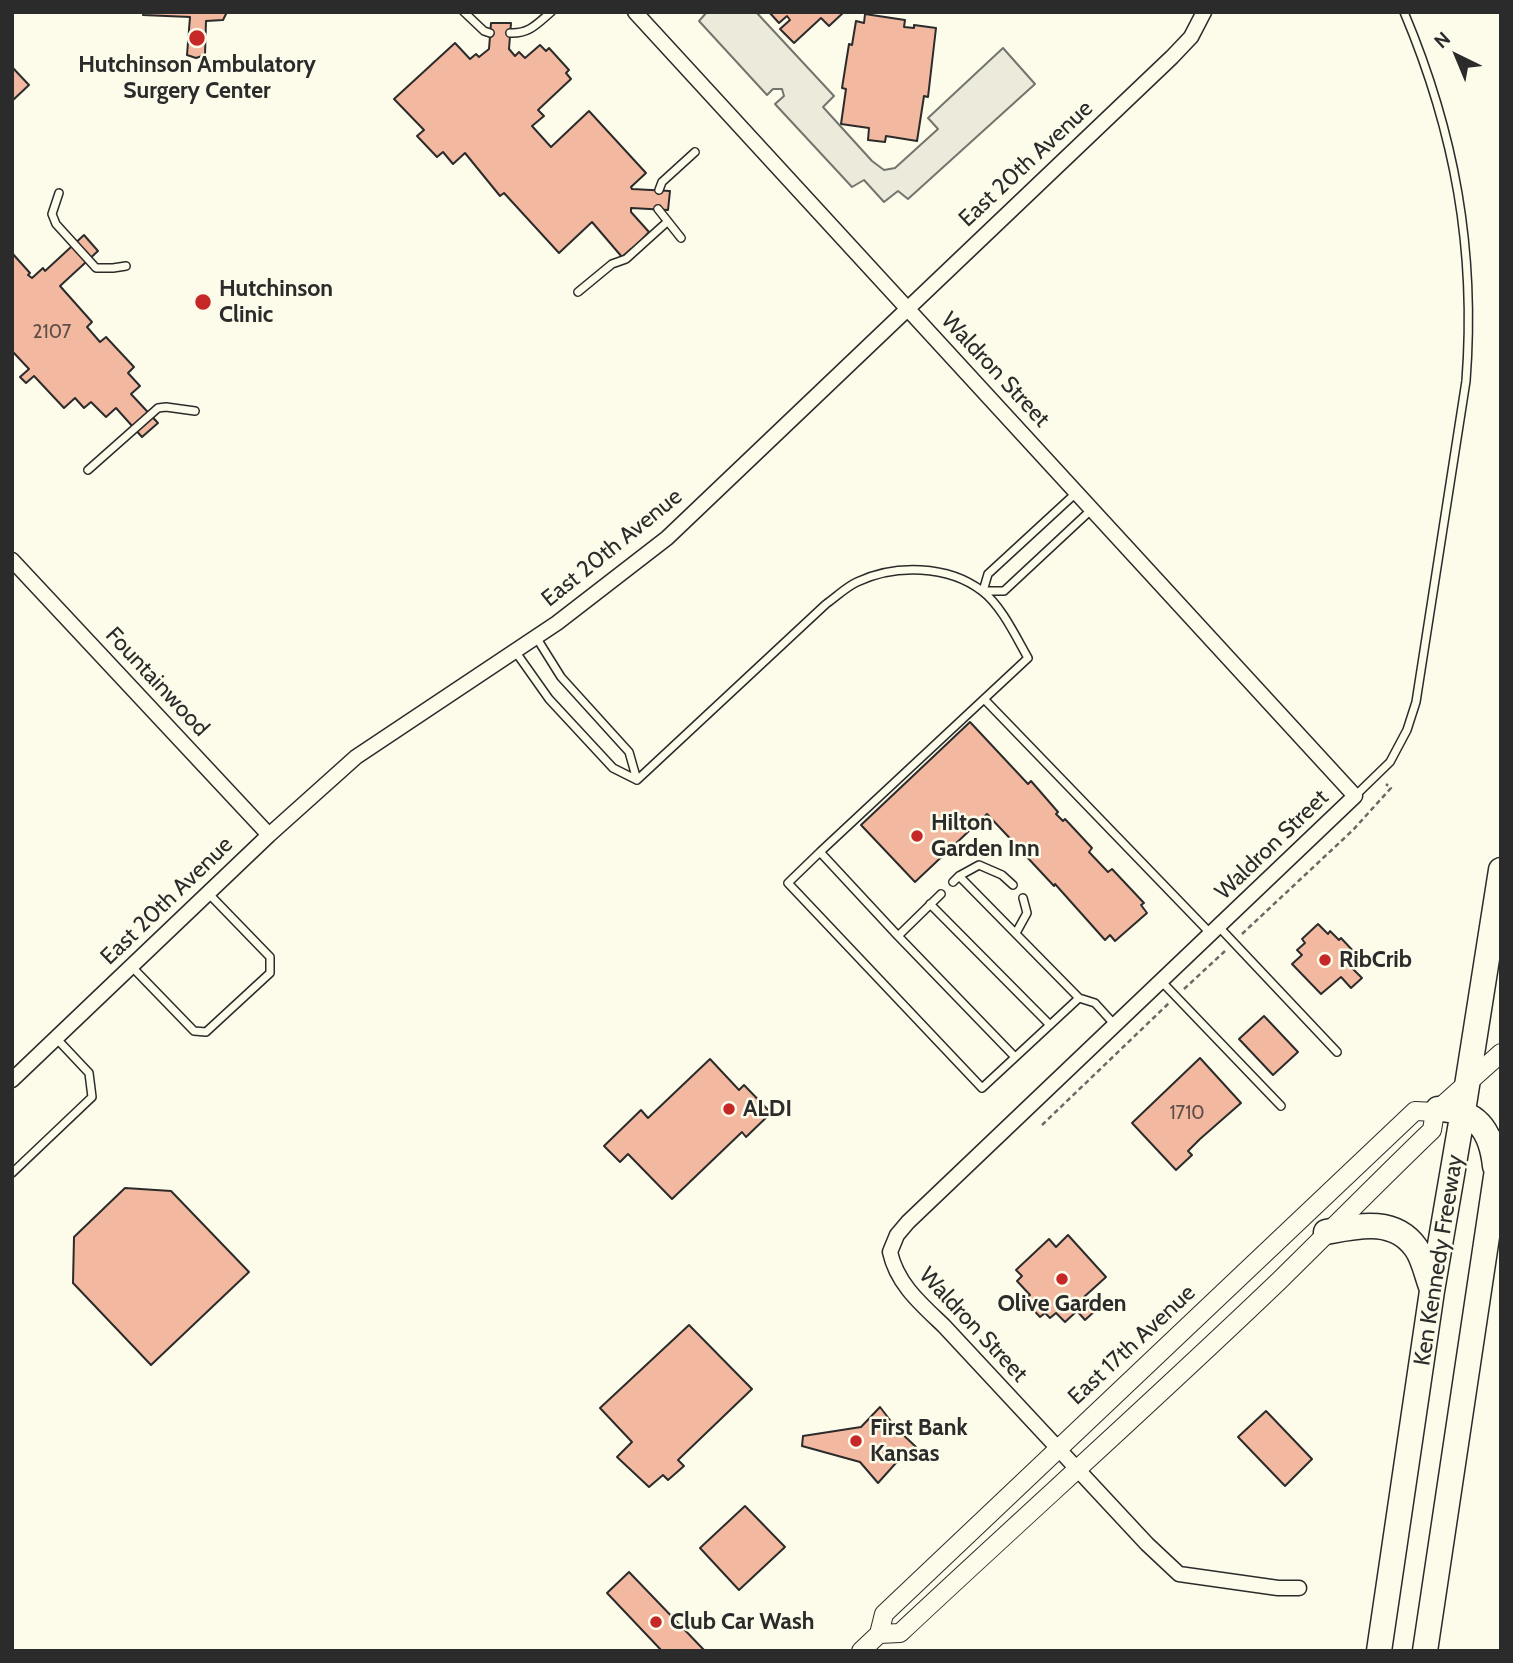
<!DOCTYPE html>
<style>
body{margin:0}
#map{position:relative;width:1513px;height:1663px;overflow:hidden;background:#fdfbea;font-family:Cabin,sans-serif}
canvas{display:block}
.frame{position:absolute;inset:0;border:14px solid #2b2b2b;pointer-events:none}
.north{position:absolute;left:1422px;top:21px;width:70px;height:70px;-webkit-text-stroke:5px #fdfbea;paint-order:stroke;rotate:317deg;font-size:19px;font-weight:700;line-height:28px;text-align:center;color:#2b2b2b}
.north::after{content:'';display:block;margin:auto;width:24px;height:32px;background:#2b2b2b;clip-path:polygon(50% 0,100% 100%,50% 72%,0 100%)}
</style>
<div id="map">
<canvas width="1513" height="1663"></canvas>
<div class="frame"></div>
<div class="north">N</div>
</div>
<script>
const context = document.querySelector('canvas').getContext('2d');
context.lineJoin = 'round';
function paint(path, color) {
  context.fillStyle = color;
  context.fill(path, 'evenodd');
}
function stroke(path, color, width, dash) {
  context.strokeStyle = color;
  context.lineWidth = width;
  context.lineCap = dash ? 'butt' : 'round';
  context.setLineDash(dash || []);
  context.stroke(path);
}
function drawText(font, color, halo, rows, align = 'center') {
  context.font = font + ' Cabin,sans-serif';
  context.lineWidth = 5;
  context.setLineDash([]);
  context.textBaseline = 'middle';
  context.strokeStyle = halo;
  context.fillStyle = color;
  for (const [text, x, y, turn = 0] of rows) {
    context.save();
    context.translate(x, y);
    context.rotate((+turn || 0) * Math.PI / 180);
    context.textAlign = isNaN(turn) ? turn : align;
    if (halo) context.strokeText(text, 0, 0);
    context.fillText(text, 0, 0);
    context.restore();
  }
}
const parking = new Path2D(`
 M707,12H756L834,96L823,107L872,161L884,170L895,168L938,129L928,118L1003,48L1035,84L908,199L898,191L884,202L864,180L852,187L775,104L784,96L782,89H773L767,95L699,21Z`);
paint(parking, '#eceadb');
stroke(parking, '#74746e', 2);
const building = new Path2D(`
 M144,12H227L223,20L206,21L205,55L196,58L187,55L190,17L143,15Z
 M769,12H844L829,26L821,18L794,43L780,29L790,20L787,16L779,23Z
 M865,14L905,20L904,27L914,28V25L936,28L928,97L924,96L917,141L886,136L885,142L868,140L869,128L841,124L846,89L842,88L849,44L852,45L856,21L864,23Z
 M491,23H511L509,49L515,56L519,52L525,58L540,45L546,51L549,48L569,70L566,73L571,79L538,110L544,116L532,126L551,147L589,111L646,173L631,187L632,189L670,191L668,210L631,208V212L649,232L632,251L631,249L622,257L592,222L559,253L504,193L500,196L465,153L453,164L443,152L437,157L417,136L424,130L394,99L455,43L470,59L476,54L479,57L489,49Z
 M12,67L29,85L12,101Z
 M84,235L98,251L60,286L92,322L87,327L100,342L106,337L134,367L128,373L140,386L131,394L158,423L142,437L116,408L106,417L91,402L84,408L75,398L64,408L34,376L26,383L20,377L29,369L12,351V253L30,273L28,275L32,278L43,268L45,271Z
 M970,722L1028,784L1031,781L1038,789L1058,812L1056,814L1063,821L1065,819L1092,848L1089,852L1108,872L1112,869L1144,903L1141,905L1147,913L1115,941L1110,935L1105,940L1055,884L1054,886L1026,856L1028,854L1021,847L1019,848L987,814L915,882L861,825Z
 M1318,924L1328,934L1330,931L1339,940L1341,938L1355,953L1351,957L1358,965L1353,969L1362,978L1351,988L1341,977L1321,994L1292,964L1302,955L1297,950L1305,943L1302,939Z
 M1264,1016L1298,1052L1273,1075L1239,1039Z
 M1200,1058L1241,1103L1200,1139L1188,1151L1192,1155L1176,1170L1132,1123Z
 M710,1059L739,1090L744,1085L771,1113L746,1137L742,1132L672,1199L628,1154L620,1162L604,1146L641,1110L648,1118Z
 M125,1188L171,1191L249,1272L151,1365L73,1283L74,1237Z
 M1068,1235L1106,1277L1084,1297L1096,1310L1085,1320L1077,1311L1065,1322L1056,1313L1050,1318L1045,1313L1040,1317L1025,1301L1030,1295L1017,1281L1022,1276L1016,1270L1049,1239L1056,1247Z
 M689,1325L752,1389L678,1460L684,1466L668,1480L663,1475L649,1487L617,1457L632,1442L600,1408Z
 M880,1407L896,1428L916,1447L895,1464L878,1483L860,1462L802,1446L803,1436L861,1427Z
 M1266,1411L1312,1459L1285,1486L1238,1437Z
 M745,1506L785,1547L739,1590L700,1548Z
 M629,1572L704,1650L662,1651L607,1593Z`);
paint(building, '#f2b8a0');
stroke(building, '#2b2b2b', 2);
const service = new Path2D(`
 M464,12L484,31L490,33
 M510,33C529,34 537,24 551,12
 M659,190L662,182L695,152
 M59,193L52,214L56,224L96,268H113L126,266
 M658,209L681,238
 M578,292L612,264L626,259L667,222
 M88,470L158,408L166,407L195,411
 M1076,493L988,574L983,591H1004L1091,510
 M515,651L549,699L613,768L637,780L629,752L561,677L536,637
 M984,699L1212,935
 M637,780L826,604C836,597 846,587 857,582C895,564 948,565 982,591C1001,605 1016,637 1028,658L820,852L898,936L941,894
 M1355,796L1390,762L1407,730L1416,702L1466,381C1476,250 1455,133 1404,12
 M820,852L788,883L982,1088L1079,998
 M959,876L979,865L1002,875L1013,885
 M953,882L959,876L1079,998L1095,1003L1115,1025
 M930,904L1050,1025
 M1219,927L1337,1052
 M1016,933L1027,913L1023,898
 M898,936L1015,1057
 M132,967L194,1031L206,1032L270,973V957L208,893
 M1162,982L1281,1106
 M12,1173L92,1097L89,1073L56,1038`);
const minor = new Path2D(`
 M635,12L1355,796L908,1222L897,1235L890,1252C897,1284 921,1304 944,1326L1147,1544L1179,1574L1278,1588H1299
 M12,560L269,835
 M12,1080L269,835L356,757L557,623L667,538L1172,57L1191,37L1204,12`);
const tertiary = new Path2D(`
 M879,1634L900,1633C1027,1514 1156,1399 1281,1279C1331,1230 1381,1179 1432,1130L1435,1112L1501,1053
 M861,1651L879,1634L884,1614L1415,1111L1435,1112`);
const trunk = new Path2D(`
 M1438,1109C1476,1110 1491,1129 1495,1166
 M1326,1232C1358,1226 1394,1217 1416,1248C1424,1259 1427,1277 1432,1289
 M1379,1651L1432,1291L1463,1111L1501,870
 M1425,1651L1501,1143`);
stroke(service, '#2b2b2b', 10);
stroke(minor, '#2b2b2b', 17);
stroke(tertiary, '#2b2b2b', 20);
stroke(trunk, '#2b2b2b', 27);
stroke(new Path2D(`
 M1242,934L1353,830L1391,788L1386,784
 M1184,989L1225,951
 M1042,1125L1169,1003`), '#6a6964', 2.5, [5, 3.5]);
stroke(service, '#fdfbea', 7);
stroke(minor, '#fdfbea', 14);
stroke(tertiary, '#fdfbea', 18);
stroke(trunk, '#fdfbea', 24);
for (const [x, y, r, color] of [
 [197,38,9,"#c62828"],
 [203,302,9,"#c62828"],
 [917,836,7,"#c62828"],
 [1325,960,7,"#c62828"],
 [729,1109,7,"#c62828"],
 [1062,1279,7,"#c62828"],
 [856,1441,7,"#c62828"],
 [656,1622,7,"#c62828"]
]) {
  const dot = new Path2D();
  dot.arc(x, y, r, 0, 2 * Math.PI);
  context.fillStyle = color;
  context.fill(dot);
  stroke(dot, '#fdfbea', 2.5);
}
drawText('19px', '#5d4e48', null, [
 ["2107",52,332],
 ["1710",1187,1113]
]);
drawText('bold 23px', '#2b2b2b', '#fdfbea', [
 ["Hutchinson Ambulatory",197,65,"center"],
 ["Surgery Center",197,91,"center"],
 ["Hutchinson",219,289],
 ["Clinic",219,315],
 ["Hilton",931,823],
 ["Garden Inn",931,849],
 ["RibCrib",1339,960],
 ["ALDI",743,1109],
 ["Olive Garden",1062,1304,"center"],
 ["First Bank",870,1428],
 ["Kansas",870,1454],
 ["Club Car Wash",670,1622]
], 'left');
drawText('23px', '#2b2b2b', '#fdfbea', [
 ["East 20th Avenue",1026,164,-43],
 ["Waldron Street",995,370,47],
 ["East 20th Avenue",612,548,-39],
 ["Fountainwood",157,682,47],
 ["Waldron Street",1272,845,-44],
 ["East 20th Avenue",167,901,-44],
 ["Ken Kennedy Freeway",1439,1260,-81],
 ["Waldron Street",973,1325,47],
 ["East 17th Avenue",1132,1345,-43]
]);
</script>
